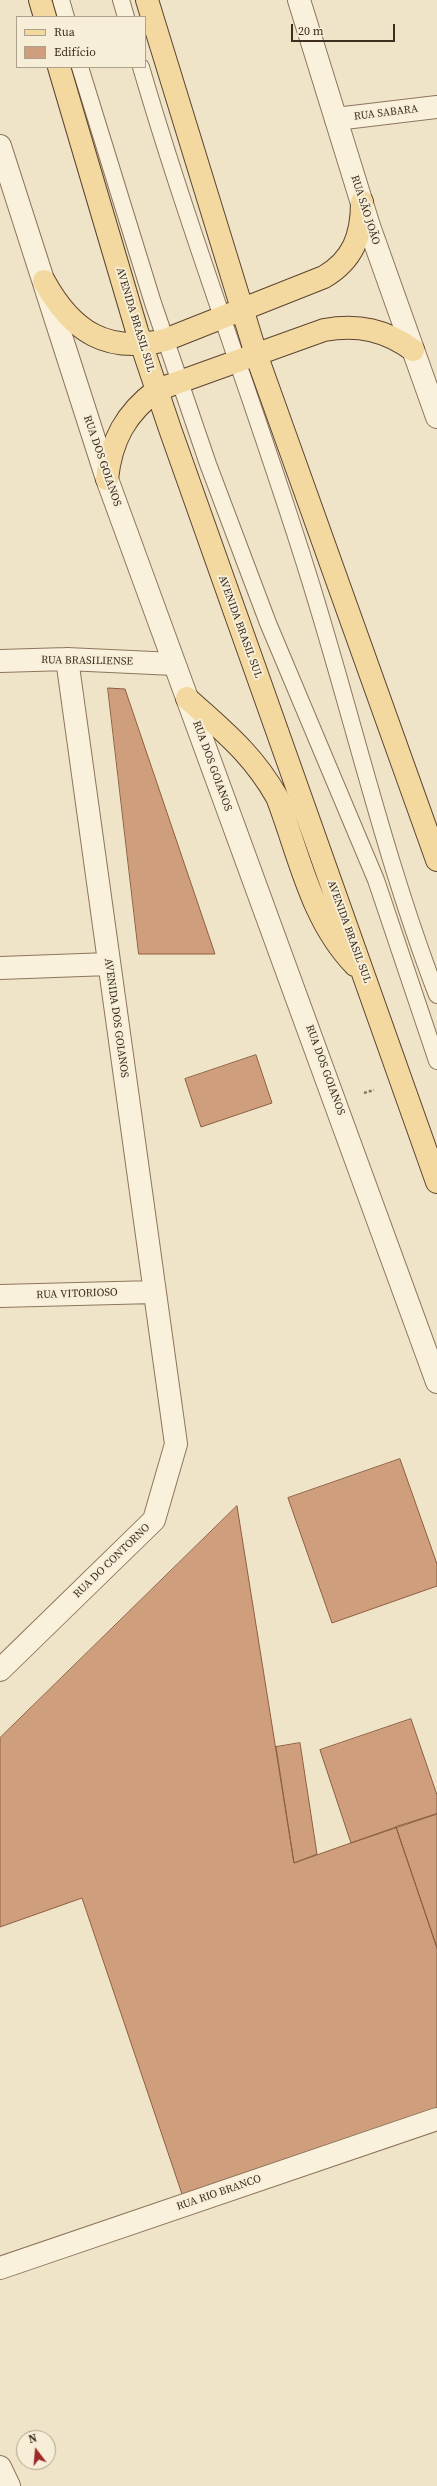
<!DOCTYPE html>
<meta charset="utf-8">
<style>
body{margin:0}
#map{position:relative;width:437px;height:2486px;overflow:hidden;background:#f0e4c8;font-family:"Source Serif 4",serif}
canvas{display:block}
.legend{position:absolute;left:16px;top:16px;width:130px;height:52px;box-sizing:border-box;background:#f7eed8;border:1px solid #ada18e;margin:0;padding:5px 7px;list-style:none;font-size:12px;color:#3d2e20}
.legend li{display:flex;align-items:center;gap:8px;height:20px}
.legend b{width:20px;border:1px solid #ada18e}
.north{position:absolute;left:16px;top:2430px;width:40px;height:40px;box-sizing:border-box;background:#f7eed8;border:1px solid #ada18e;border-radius:50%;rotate:344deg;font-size:11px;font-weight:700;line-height:16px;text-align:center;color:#3d2e20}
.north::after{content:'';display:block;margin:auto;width:14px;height:18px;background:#9e2a2b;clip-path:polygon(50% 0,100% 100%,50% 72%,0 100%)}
.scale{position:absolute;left:291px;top:24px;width:104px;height:18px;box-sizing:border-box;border:2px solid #3d2e20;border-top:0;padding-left:5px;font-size:12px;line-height:14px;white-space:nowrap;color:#3d2e20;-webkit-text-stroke:3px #f7eed8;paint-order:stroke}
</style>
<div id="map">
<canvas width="437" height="2486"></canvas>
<ul class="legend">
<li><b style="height:5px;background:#f3d9a0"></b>Rua</li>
<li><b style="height:11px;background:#cf9f7d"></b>Edifício</li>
</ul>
<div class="north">N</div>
<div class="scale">20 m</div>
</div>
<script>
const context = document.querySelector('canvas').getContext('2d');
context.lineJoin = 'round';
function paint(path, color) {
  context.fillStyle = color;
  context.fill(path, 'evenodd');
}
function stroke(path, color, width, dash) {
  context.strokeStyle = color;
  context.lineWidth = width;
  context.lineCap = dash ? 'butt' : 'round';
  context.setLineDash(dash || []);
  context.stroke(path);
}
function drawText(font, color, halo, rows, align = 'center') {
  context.font = font + ' "Source Serif 4",serif';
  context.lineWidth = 4;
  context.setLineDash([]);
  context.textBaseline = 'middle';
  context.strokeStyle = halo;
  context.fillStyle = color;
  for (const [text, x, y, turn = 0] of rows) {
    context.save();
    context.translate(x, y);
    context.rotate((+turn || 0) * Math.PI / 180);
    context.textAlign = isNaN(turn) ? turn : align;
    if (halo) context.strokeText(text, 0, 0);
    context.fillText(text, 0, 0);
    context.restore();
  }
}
const building = new Path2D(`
 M108,688L125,689L215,954H139Z
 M256,1055L272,1103L201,1127L185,1079Z
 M400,1459L437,1564V1586L332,1623L288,1498Z
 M237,1506L294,1863L396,1827L437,1948V2115L184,2200L82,1898L0,1927V1738Z
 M411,1719L437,1795V1814L351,1843L320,1750Z
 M300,1743L317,1854L294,1863L276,1747Z
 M437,1814V1948L396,1827Z`);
paint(building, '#cf9f7d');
stroke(building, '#8d5f41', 1);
const service = new Path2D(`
 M61,0L66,17
 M121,0L126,17
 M80,67L153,303L208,464L268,623L376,880L437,1061
 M141,67C191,238 255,404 308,574C352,714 384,857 437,995`);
const minor = new Path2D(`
 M336,119L437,107
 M0,661L67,659L174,664
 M0,968L109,964
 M0,1296L154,1292
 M0,1670L154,1520L176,1444L67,659
 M0,2268L437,2119
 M0,2467L9,2486`);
const tertiary = new Path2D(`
 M299,0L369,226L437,417
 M0,146L107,479L437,1382`);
const primary = new Path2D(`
 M40,0L45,17
 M147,0L256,354L437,860
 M59,67L137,331L170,429L437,1182
 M44,281C72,332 107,354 165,340L324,277C353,260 362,236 362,202
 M107,479C111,440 126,413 157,390L324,330C359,324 385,330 413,350
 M187,698C223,731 252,753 277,797C299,854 311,920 355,965`);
stroke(service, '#8d765c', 18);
stroke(minor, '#8d765c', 24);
stroke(tertiary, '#8d765c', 24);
stroke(primary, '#5b4430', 24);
stroke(new Path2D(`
 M364,1093L374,1090`), '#8d765c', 2.5, [3, 2]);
stroke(service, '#faf1dc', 16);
stroke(minor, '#faf1dc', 22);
stroke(tertiary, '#faf1dc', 22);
stroke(primary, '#f3d9a0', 22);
drawText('11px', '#3d2e20', '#f7eed8', [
 ["RUA SABARA",386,113,-7],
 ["RUA SÃO JOÃO",365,210,72],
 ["AVENIDA BRASIL SUL",135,320,73],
 ["RUA DOS GOIANOS",102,461,71],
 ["AVENIDA BRASIL SUL",240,627,70],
 ["RUA BRASILIENSE",87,661,1],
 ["RUA DOS GOIANOS",212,766,70],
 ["AVENIDA BRASIL SUL",349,932,70],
 ["AVENIDA DOS GOIANOS",116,1018,82],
 ["RUA DOS GOIANOS",325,1070,70],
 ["RUA VITORIOSO",77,1294,-2],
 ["RUA DO CONTORNO",112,1561,-44],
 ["RUA RIO BRANCO",219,2193,-19]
]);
</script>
